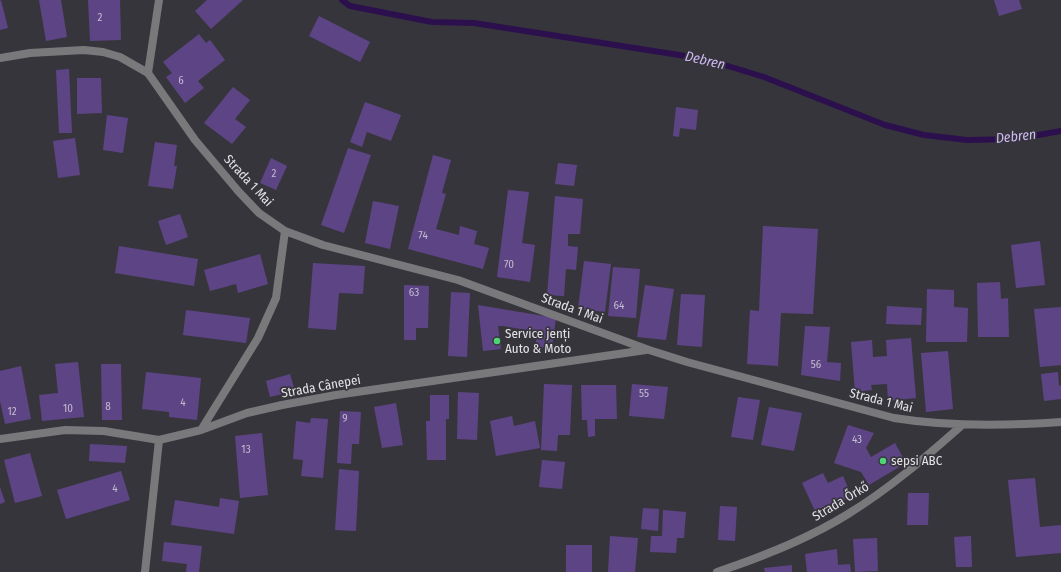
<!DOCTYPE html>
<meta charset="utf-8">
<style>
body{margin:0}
canvas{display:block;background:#37353c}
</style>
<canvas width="1061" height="572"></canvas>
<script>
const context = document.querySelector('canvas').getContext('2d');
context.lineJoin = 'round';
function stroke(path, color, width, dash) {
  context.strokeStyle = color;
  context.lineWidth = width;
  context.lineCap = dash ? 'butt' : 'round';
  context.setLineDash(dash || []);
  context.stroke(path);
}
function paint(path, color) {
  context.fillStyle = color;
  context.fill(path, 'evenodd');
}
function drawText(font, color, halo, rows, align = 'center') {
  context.font = font + ' "Fira Sans Condensed",sans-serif';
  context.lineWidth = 3.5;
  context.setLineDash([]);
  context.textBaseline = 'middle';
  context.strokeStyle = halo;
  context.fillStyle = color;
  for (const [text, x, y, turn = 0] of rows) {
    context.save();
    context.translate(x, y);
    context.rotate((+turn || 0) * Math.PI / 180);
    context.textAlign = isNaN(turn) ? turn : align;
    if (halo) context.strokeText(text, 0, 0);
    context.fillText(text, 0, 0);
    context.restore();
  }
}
stroke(new Path2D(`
 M342,0L350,6L432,22L474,23L705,59L764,77L885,125L924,135L967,140L1016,139L1061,131`), '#2c104d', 6);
paint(new Path2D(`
 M1,0L8,28L0,30V1Z
 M39,0H61L67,37L46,41Z
 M88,0H120L121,40L90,41Z
 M207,0H243L211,29L195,11Z
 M994,0H1019L1022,9L999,16Z
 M319,16L370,42L360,62L309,36Z
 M199,34L206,43L210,40L225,60L198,81L204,88L185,103L166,77L172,73L163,62Z
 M69,69L72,133H59L56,70Z
 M77,78H101L102,113L77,114Z
 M233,87L250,100L235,119L246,127L232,144L204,123Z
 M365,102L401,115L391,141L367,132L362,147L350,142Z
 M676,107L698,110L696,130L680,128L679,137L673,136Z
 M107,115L128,118L123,153L103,150Z
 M75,138L80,175L58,178L53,141Z
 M155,142L177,145L174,166H177L173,189L148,186Z
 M348,148L371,155L344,233L321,225Z
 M433,155L451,160L442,193L446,194L436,229L459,235L460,226L477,231L474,244L489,248L483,269L408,249Z
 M271,158L287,166L276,190L260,183Z
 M558,163L577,165L574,186L555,184Z
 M508,190L529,192L522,243L535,245L530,282L497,277Z
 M555,196L583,199L580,234H568V246L578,247L576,270L566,269L564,296L547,295Z
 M373,201L399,206L390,249L365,243Z
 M180,214L188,237L166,245L158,221Z
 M763,226L818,229L813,314L781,313L778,366L747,364L750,310L759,311Z
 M1040,241L1045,285L1016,288L1011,245Z
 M119,246L198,259L194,286L115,273Z
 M260,254L268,284L238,293L236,284L210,291L204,270Z
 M584,261L611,264L605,312L578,309Z
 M313,263L365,266L363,294L339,293L336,330L308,328Z
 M613,267L640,269L636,318L608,316Z
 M1000,282L1001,299L1008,298L1009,337H978L977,283Z
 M404,285L429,286L428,328H416V340H404Z
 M645,285L674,289L666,340L637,337Z
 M927,289L954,290V307L968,308L967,342H926Z
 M451,292L470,293L467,357L448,356Z
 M681,294L705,295L702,347L677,345Z
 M478,305L556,318L552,349L535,346L538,332L503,326H498L501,349L483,351Z
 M887,306L922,308L921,325L886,324Z
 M1061,307V365L1040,367L1034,309Z
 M186,310L250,318L246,343L183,335Z
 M805,326L830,327L827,362L841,363L840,381L801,375Z
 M911,338L916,398L888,401L887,384L871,385L872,390L855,392L851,342L872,340L873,357L887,356L886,340Z
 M948,351L953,409L926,412L921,353Z
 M78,362L84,417L42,421L39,395L58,393L55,364Z
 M101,364H121L122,420H102Z
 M21,366L31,419L5,424L0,401V371Z
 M146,372L201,378L197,420L169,417V412L142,409Z
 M1058,372L1059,386L1061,385V399L1044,401L1041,374Z
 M290,374L295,391L270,397L266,381Z
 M544,384L572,385L570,435H558L557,451L541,450Z
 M632,384L668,387L664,419L629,416Z
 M581,385H616L617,419H595V436L588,437L587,420H582Z
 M458,392L479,393L477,440L457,439Z
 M430,395H449V419H446V460H427L426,421H430Z
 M738,397L760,400L753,440L731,437Z
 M396,403L403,445L382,448L374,407Z
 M769,407L802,413L794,451L761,445Z
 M340,411L361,412L359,444H352L351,464L337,463Z
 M512,416L514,426L535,421L540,448L496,456L490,421Z
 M311,418L328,419L323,478L301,476L303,460L293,459L296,421L310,423Z
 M848,425L874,433L866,448L871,457L895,443L906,463L869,485L861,472L834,463Z
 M262,433L268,495L240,498L235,436Z
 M90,444L127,446L125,463L89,461Z
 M30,453L42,496L15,503L4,460Z
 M542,460L565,462L562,489L539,487Z
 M339,469L359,471L356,531L335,530Z
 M121,471L130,500L66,519L57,490Z
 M823,473L828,483L843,476L852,497L816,513L802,483Z
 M1035,478L1040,527L1061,525V553L1016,557L1008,480Z
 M0,487L5,502L0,504Z
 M908,493H929L928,525H907Z
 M220,498L239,501L234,534L171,525L175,500L219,507Z
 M720,506L737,507L735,541L718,540Z
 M643,508L659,509L658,531L641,529Z
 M663,510L686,512L684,538H677L676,553L650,552L651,536H662Z
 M610,536L638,538L635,572H608Z
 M971,536L972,567H956L954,537Z
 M877,538L878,571L855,572L853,539Z
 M164,542L202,546L199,572H186L187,564L162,561Z
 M566,545H592V572H566Z
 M837,549L838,565L850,564L851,572H807L805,554Z
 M792,565V572H765L764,568Z`), '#5d4485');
stroke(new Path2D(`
 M0,58L30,53L84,50L103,52L120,57L148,73L195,140L239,192L259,213L285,231L323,245L458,280L649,350L687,362L894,418C950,427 1005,426 1061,422
 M148,73L159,0
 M201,430L258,338L276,298L285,231
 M0,439L65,430L104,431L159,440L201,430L247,413L282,405L336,395L646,350
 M145,572L159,440
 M717,572C762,557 808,539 848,514C889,489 926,457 961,426`), '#79797c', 8);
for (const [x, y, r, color] of [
 [497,341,4,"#4ed676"],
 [883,461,4,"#4ed676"]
]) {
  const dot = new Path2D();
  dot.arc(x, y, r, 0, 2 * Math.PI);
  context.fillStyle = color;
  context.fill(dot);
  stroke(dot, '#37353c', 1.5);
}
drawText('11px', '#c2bace', null, [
 ["2",100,18],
 ["6",181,81],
 ["2",274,174],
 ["74",423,236],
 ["70",509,265],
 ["63",414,293],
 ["64",619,306],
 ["56",816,365],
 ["55",644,394],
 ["4",183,403],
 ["8",108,407],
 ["10",68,409],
 ["12",12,412],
 ["9",345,419],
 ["43",857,440],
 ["13",246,450],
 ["4",115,489]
]);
drawText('13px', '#e3e2e6', '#37353c', [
 ["Strada 1 Mai",248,181,47],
 ["Strada 1 Mai",572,309,20],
 ["Strada Cânepei",321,387,-10],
 ["Strada 1 Mai",881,401,14],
 ["Strada Őrkő",841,502,-31]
]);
drawText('13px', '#e3e2e6', '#37353c', [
 ["Service jenți",505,334],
 ["Auto & Moto",505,349],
 ["sepsi ABC",891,461]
], 'left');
drawText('italic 14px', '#cdbaf3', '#37353c', [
 ["Debren",705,61,13],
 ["Debren",1016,137,-6]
]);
</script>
